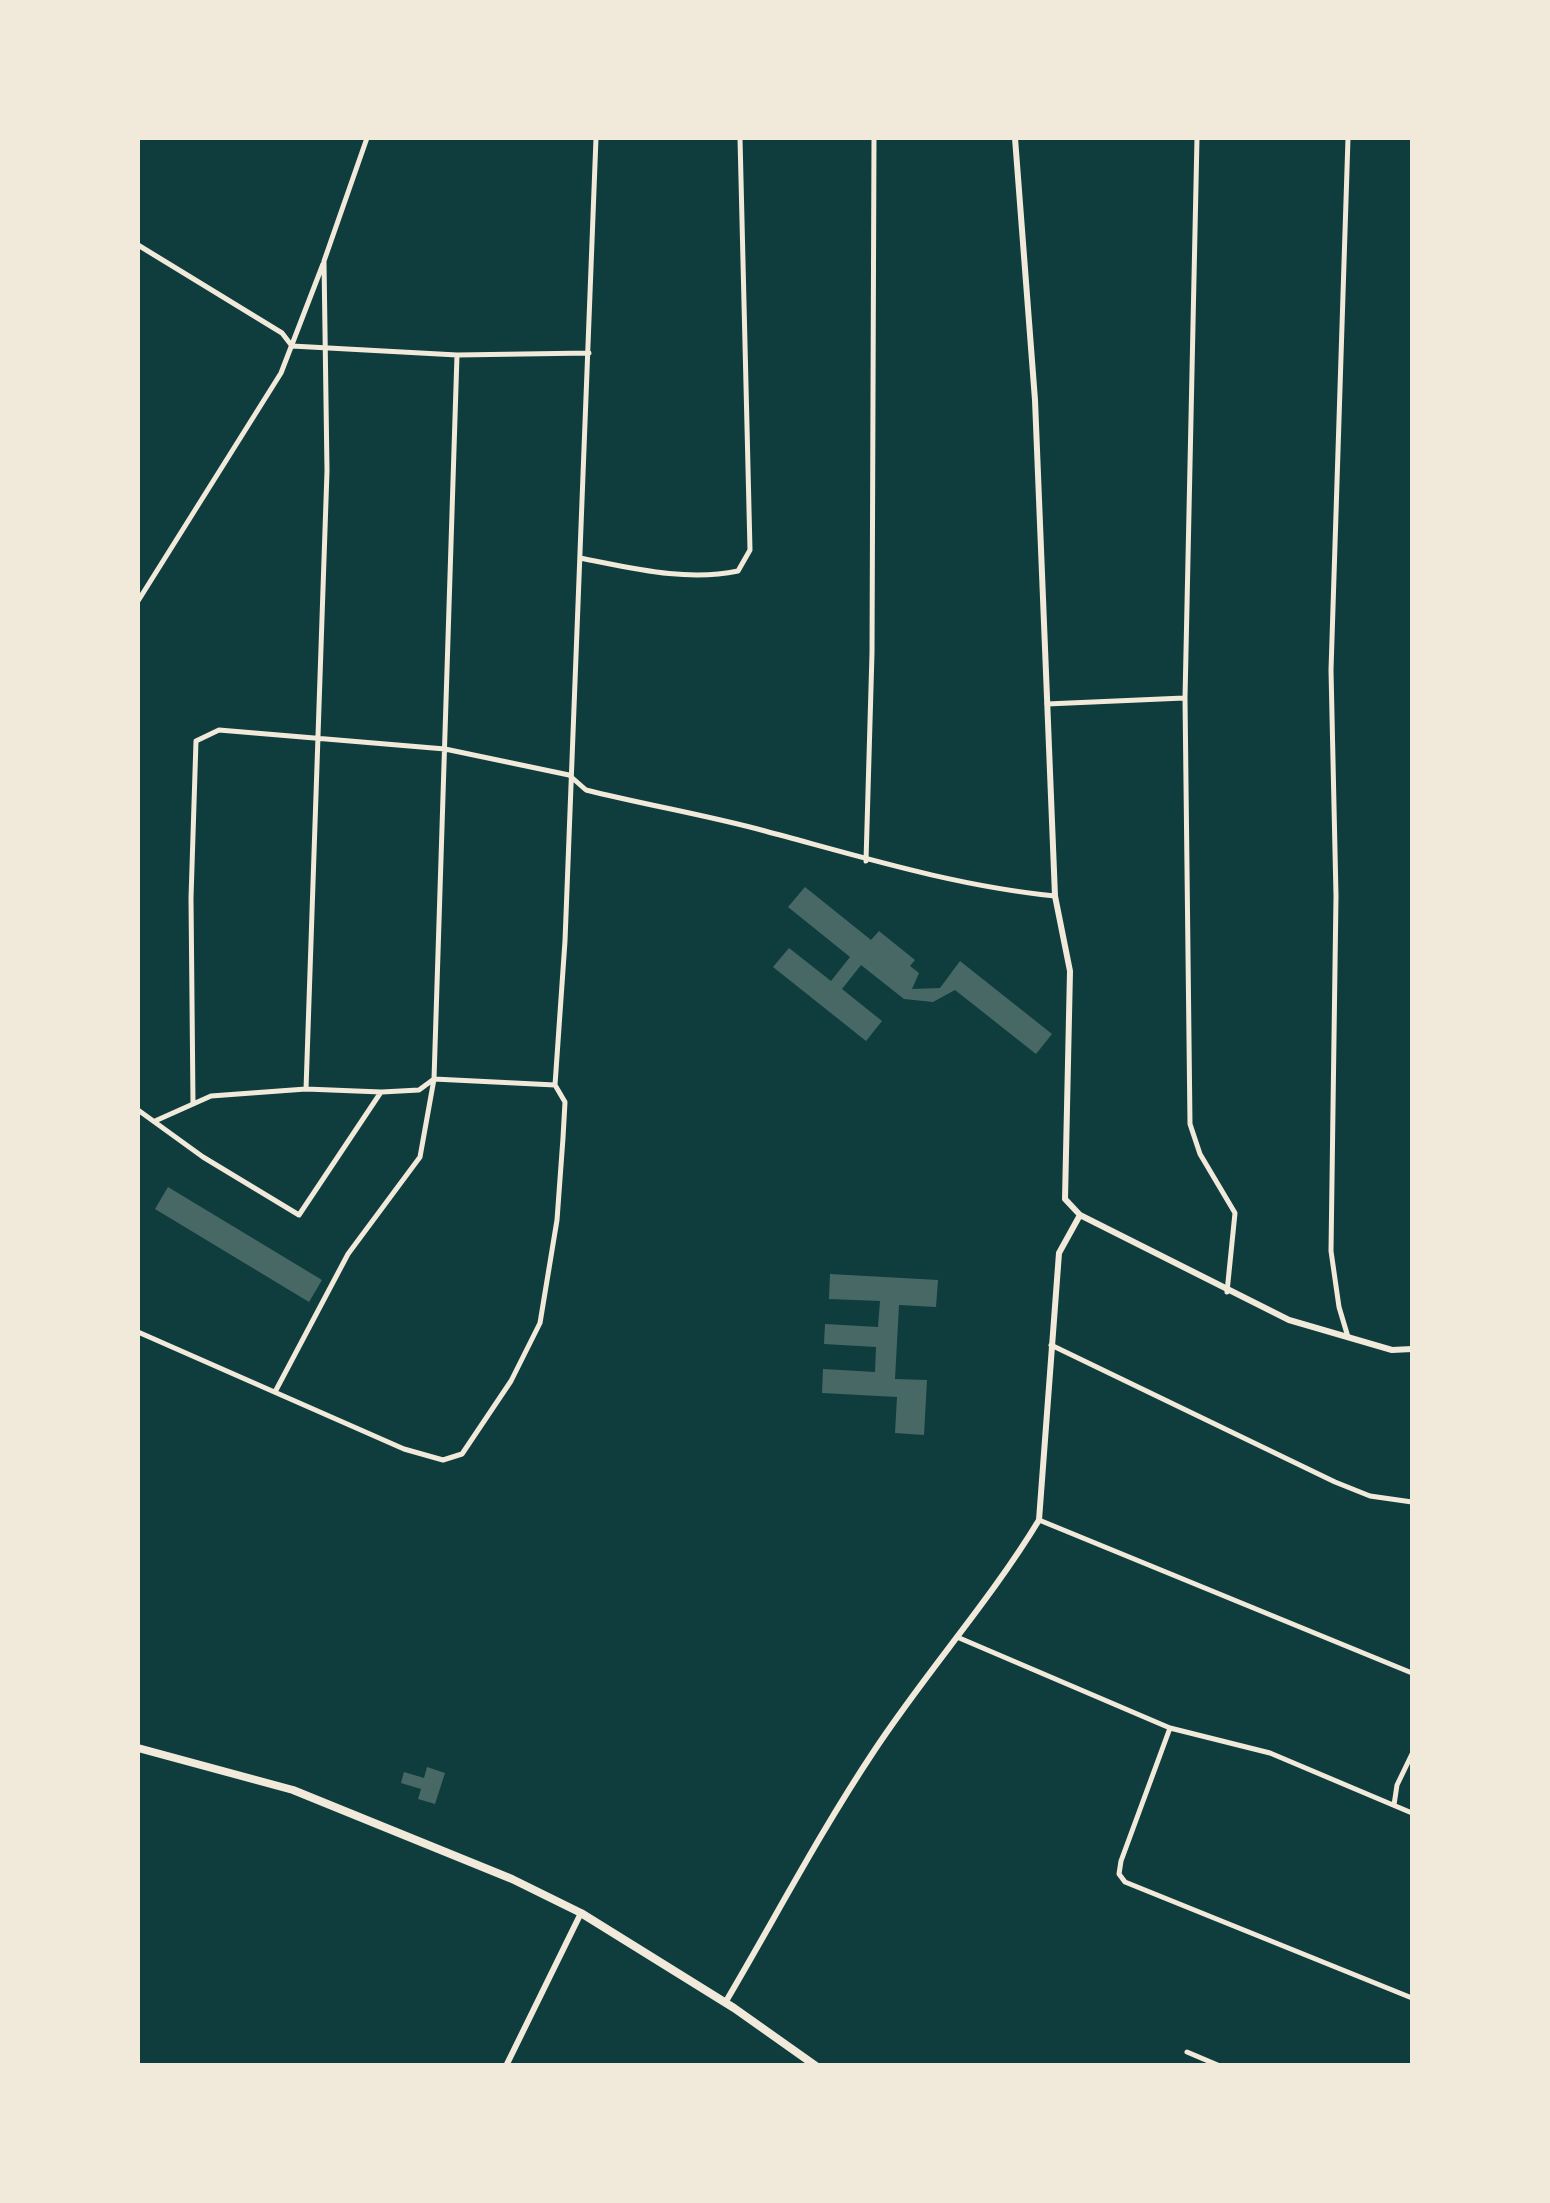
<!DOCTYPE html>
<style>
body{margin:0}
#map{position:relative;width:1550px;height:2203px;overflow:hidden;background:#0f3d3e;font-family:"Fira Sans",sans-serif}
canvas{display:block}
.frame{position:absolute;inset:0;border:140px solid #f1e9da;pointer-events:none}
</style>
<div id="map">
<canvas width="1550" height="2203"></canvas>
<div class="frame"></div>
</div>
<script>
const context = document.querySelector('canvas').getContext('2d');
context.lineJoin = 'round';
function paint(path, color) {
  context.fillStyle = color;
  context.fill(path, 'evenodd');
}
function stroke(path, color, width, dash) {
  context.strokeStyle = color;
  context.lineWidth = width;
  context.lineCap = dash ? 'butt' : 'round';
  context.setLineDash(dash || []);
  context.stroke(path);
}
paint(new Path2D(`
 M805,887L871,940L879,931L915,960L910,966L919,973L912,989L940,988L960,961L1052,1034L1036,1054L955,990L933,1002L904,999L861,965L842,989L882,1021L866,1041L773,967L789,948L831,981L850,957L788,907Z
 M168,1187L322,1280L309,1302L155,1209Z
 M830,1274L938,1280L936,1307L899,1305L895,1379L927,1380L924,1435L895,1433L897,1397L822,1393L823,1369L875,1372L876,1347L824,1344L825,1324L878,1327L880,1301L829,1299Z
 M427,1767L445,1773L435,1804L418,1799L421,1789L401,1783L404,1772L424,1778Z`), '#486865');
stroke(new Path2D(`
 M1197,138L1185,698L1190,1124L1200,1154L1235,1213L1227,1292
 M1348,138L1331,670L1336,896L1331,1251L1339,1307L1348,1337
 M138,245L282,333L292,346L457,355L589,353
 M580,558C632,568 686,582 738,571L750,550L740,138
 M138,601L281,373L323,264
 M1047,704L1184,698
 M866,861L872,653L874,138
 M306,1089L327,471L324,261L367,138
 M382,1092L419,1090L434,1079L555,1085
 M193,1104L191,898L196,741L219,730L445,749L569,775L586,790C646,805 706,815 765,831C862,857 955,886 1055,896
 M138,1110L203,1157L299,1215L381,1092L306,1089L211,1096L155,1121
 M138,1332L404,1449L443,1460L462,1454L511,1381L540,1323L557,1220L563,1138L565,1102L555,1085L565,941L596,138
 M1051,1345L1335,1482L1370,1496L1412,1502
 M275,1392L348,1254L420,1157L434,1079L457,355
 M1039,1520L1412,1673
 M957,1637L1170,1728L1270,1753L1412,1813
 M1170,1728L1121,1861L1119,1874L1125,1882L1412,1998
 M1394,1805L1397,1785L1412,1754
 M1187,2052L1220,2066`), '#f1e9da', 5);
stroke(new Path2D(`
 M1080,1215L1289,1320L1392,1350L1412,1349
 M725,2003C774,1920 820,1832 874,1751C926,1672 990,1601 1039,1520L1059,1253L1080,1215L1065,1199L1070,971L1055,896L1035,400L1015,138
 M506,2066L581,1913`), '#f1e9da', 6);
stroke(new Path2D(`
 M138,1748L293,1790L512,1879L581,1913L734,2008L816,2066`), '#f1e9da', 8);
</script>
